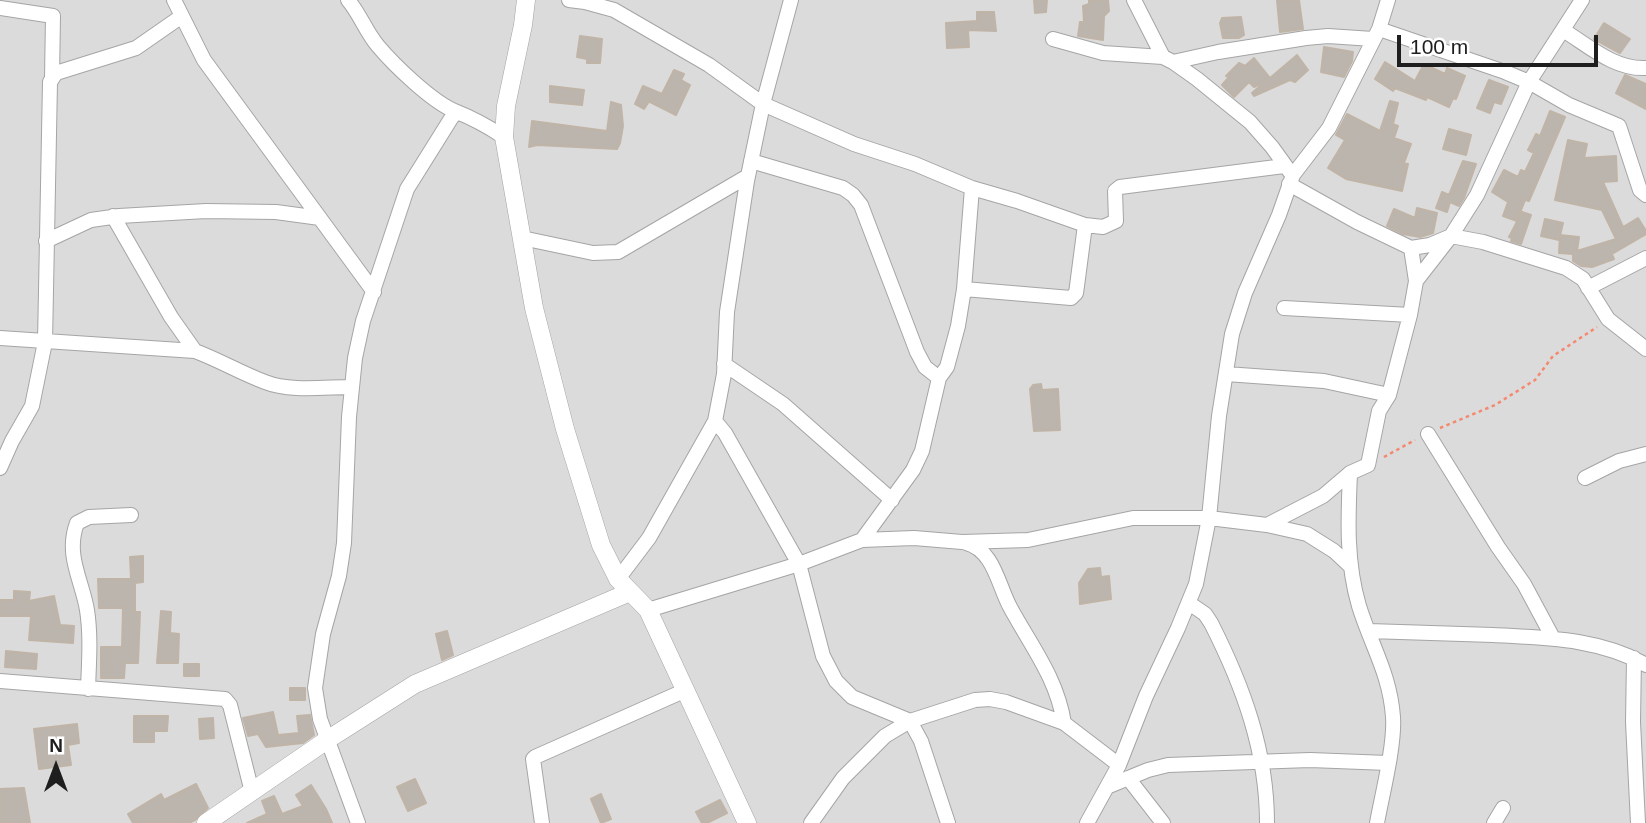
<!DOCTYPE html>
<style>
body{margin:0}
#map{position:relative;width:1646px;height:823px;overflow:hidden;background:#efece5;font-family:Helvetica,sans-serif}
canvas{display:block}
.north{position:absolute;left:21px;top:732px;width:70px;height:70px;-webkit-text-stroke:5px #fff;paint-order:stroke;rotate:0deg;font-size:19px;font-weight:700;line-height:28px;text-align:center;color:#1e1e1e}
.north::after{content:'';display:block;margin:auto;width:24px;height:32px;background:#1e1e1e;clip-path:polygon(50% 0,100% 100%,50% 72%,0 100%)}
.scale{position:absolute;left:1397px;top:35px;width:201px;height:32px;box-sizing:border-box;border:4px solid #1e1e1e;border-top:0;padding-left:9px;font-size:21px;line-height:24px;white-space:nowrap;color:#1e1e1e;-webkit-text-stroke:5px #fff;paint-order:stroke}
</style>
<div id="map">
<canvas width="1646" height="823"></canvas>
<div class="north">N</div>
<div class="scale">100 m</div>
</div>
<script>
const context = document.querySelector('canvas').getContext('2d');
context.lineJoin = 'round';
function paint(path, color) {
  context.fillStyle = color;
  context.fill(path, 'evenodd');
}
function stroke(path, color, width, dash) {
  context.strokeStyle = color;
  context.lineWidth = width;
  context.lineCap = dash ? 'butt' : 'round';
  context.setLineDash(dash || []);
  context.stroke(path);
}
paint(new Path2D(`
 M0,0H1646V823H0Z`), '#dcdbdb');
const building = new Path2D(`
 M1034,0H1047L1046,12L1035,13Z
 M1089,0H1108L1109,11L1104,16L1103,40L1078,36L1080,22H1084L1083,6L1089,4Z
 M1277,0H1299L1303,29L1280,32Z
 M977,12H994L996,31L968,30L969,47L947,48L946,23L977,21Z
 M1241,17L1244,35L1239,38H1223L1220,23L1222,18Z
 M1604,23L1630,39L1620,53L1594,39Z
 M580,36L602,39L600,63H587V59L577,57Z
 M1324,47L1353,52L1352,61L1344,77L1321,72Z
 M1297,55L1308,70L1295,82L1290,80L1254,96L1252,93L1260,86L1258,85L1254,87L1249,82L1234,97L1222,85L1229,77L1226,76L1239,63L1245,66L1254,58L1270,78Z
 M1385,62L1415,81L1424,64L1445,74L1447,68L1465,76L1456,99L1453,98L1449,107L1427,97L1426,100L1395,88L1393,91L1375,79Z
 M674,70L684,74L681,80L690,85L676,115L650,102L652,97L644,109L635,104L643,86L662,94Z
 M1625,75L1646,84V109L1616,93Z
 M1489,80L1508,87L1501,104L1494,102L1490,113L1477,108Z
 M550,86L584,90L582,105L550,102Z
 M1390,101L1398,103L1393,124L1398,126L1394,138L1411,144L1404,163L1408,164L1402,191L1346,179L1328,168L1345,140L1336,135L1347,114L1380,131Z
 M611,102L621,105L623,126L620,143L617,149L537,145L529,147L532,121L607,131Z
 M1550,111L1565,117L1529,201L1525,200L1517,221L1503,216L1508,202L1492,192L1504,170L1518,177L1521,170L1525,172L1534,153L1528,150L1536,134L1540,136Z
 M1449,129L1471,135L1466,155L1443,149Z
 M1568,140L1587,144L1584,158L1616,156L1617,181L1603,182L1623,227L1638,218L1646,231V234L1612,254L1614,259L1592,267L1581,266L1573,261V254L1559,253L1560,235L1579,237L1577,251L1616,239L1602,210L1555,200Z
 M1463,161L1476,164L1464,198L1459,206L1450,202L1447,212L1436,208L1442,192L1449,195Z
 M1417,208L1437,213L1433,233L1420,237L1403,234L1387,226L1394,209L1415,218Z
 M1522,212L1531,215L1521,244L1511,241L1512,238L1509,237Z
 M1545,219L1563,223L1559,240L1541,236Z
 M1041,384L1042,390L1058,389L1060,430L1034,431L1030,389L1033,385Z
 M143,556V582L135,583V612H140L138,663H125L124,678H101V647H122L123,608H99L98,579H131L130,557Z
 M1100,568L1101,577L1109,576L1111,599L1080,604L1079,583L1088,569Z
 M14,591L30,592L29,601L54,596L60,625L74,626L73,643L29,640L31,616H0V600H14Z
 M161,611L171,612L170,633L179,634L178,663H157Z
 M447,631L453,655L442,660L436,634Z
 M6,651L37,654L36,669L5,667Z
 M184,664H199V676H184Z
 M290,688H305V700H290Z
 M273,712L278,735L299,733L297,716L310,715L314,735L303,743L266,747L258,734L248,736L243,718Z
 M134,716H168L167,731H154V742H134Z
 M213,718L214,738L200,739L199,719Z
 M77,724L79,743L68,745L71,765L39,769L34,729Z
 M415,779L426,803L408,811L397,787Z
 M196,784L208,808L195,820L189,823H133L128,814L161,794L164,800Z
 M311,785L326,809L332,823H247L267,814L262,801L274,796L282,814L303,806L296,795Z
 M24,788L30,823H0V789Z
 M601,794L611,819L601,823L591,799Z
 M720,800L727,813L707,823H702L696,812Z`);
paint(building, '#bbb5ae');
stroke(building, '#c0b4a7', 2);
const minor = new Path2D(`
 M174,0L204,60L374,292
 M348,0C360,14 366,32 378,46C394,65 433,103 457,112C475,119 487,126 504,137
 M569,0L585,2L614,10L709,65L763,104L854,144L915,164L972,188L1017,201L1085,225L1103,227L1116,221L1115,191L1120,187L1284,166
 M1134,0L1163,57
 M0,8L53,16L52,78
 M1379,29L1505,72L1529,82L1569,105L1619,126L1640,190L1646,195
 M1563,30C1589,46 1615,70 1646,68
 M1053,39L1103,53L1163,57L1173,62L1197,79L1250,122L1272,147L1290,172
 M1173,62L1218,52L1306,38L1328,36L1373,39
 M751,161L843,188L853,195L861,205L917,352L925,367L939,378
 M1289,184L1357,222L1411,248L1430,245L1451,236L1483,242L1566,268L1583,279L1608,319L1646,349
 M113,216L171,317L195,351
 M522,238L593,253L618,252L748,176
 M46,241L91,220L119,216L206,211L276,212L320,218
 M1416,281L1451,236L1477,195L1529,82L1582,0
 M1588,288L1646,258
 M964,289L1071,298L1076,293L1077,286L1085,225
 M1284,308L1410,315
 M0,338L195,351C219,360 241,373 265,382C290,392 325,387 352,387
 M724,364L783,404L892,500
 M1226,374L1324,381L1389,395
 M715,421L725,433L799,564L823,656L836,681L852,697L910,721L921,741L948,823
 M1428,434L1498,547L1524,584L1553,638
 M0,468L12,441L32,406L45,342L50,82L56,73L136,48L182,16
 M1350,473C1348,518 1346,562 1359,606C1371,645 1390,674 1393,717C1395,745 1382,795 1377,823
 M1585,478L1619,461L1646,454
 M1267,525L1323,496L1350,473L1368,465L1379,411L1389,395L1410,315L1416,281L1411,248
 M862,540L913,470L922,451L939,378L947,367L958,326L964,289L972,188
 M966,543C994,550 998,585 1010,607C1031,646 1057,678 1064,723
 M618,579L649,538L715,421L724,374L727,312L747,181L763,104L791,0
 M1189,603L1205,614L1211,623C1243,686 1267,751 1267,823
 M648,610L799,564L862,540L914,538L962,542L1028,540L1133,518H1209L1267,525L1307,534L1334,551L1349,565
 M1369,631C1410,632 1452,634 1493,635C1545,638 1599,638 1646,665
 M1634,658L1633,722L1638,823
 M0,681L225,699L230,705L252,792
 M88,689C89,662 91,636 87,610C82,580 65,555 77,523L89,517L131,515
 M1128,778L1163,823
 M1109,786L1148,770L1168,765L1310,760L1388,763
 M358,823L320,719L315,688L323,634L339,576L344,543L349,417L355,358L363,321L407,189L452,117L457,112
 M542,823L533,759L535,757L686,690
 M811,823L843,778L885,736L910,721L975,700L990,699L1006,702L1064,723L1119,765
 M1087,823L1119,765L1146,696L1178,628L1196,584L1209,518L1219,416L1232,334L1245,293L1279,215L1293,175L1329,128L1379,29L1388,0
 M1494,823L1503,808`);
const tertiary = new Path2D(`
 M526,0L523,25L506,106L504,137L534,308L565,429L601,545L618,579L648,610L747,823
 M206,823L327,740L415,684L630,592`);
stroke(minor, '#a5a5a5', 16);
stroke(tertiary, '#a5a5a5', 19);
stroke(new Path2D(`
 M1440,428L1495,405L1535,380L1553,356L1597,327
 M1384,457L1415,440`), '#f5886f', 2.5, [3.5, 3.5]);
stroke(minor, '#fff', 14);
stroke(tertiary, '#fff', 18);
</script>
